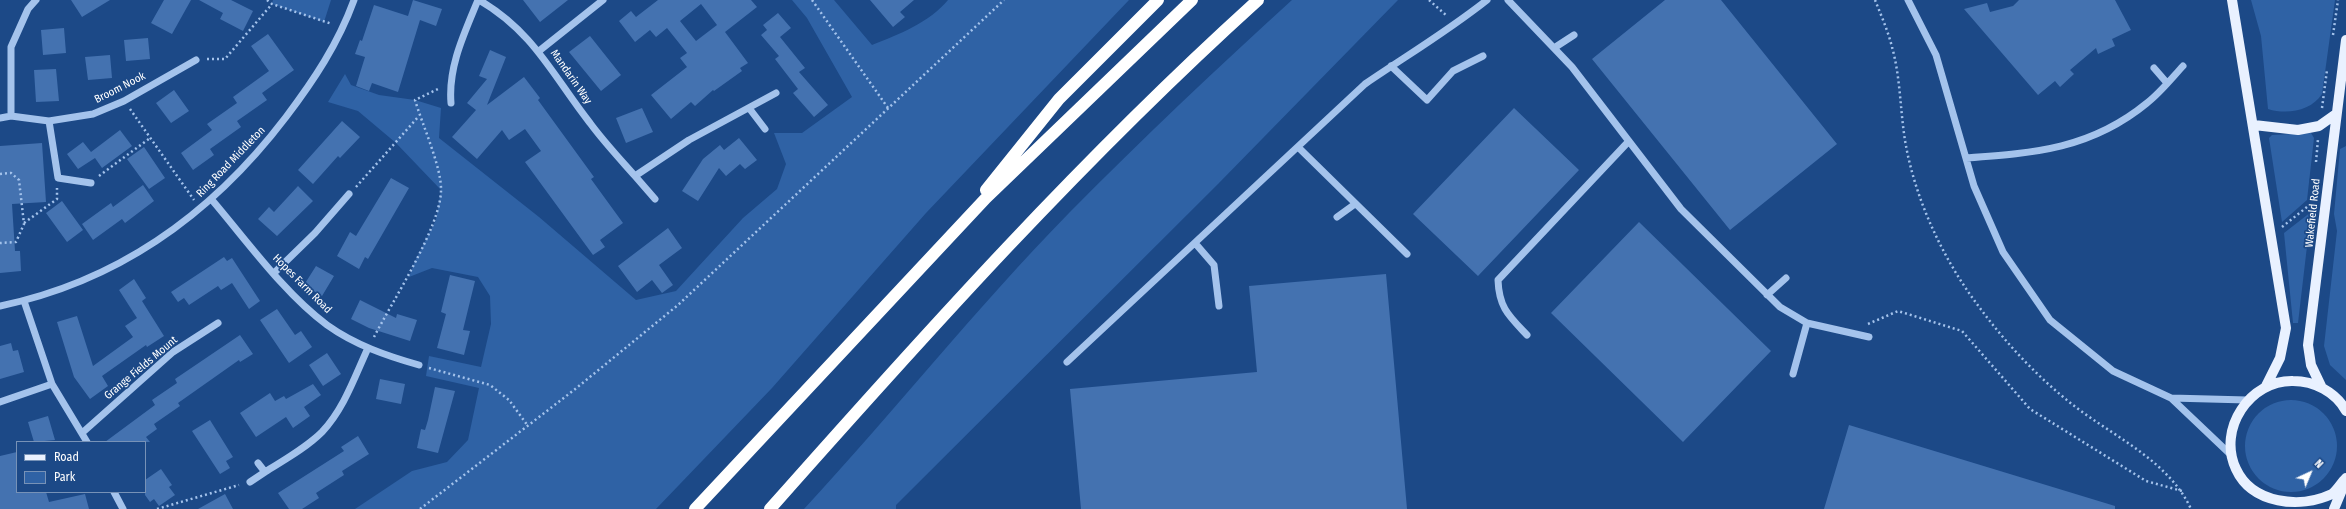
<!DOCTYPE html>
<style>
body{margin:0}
#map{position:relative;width:2346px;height:509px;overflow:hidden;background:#1c4987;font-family:"Fira Sans Condensed",sans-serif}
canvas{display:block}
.legend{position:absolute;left:16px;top:441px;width:130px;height:52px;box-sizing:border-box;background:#1c4987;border:1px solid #7792b7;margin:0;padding:5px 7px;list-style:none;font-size:12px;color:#fff}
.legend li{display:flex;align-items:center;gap:8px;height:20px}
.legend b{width:20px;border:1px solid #7792b7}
.north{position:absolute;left:2290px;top:453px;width:40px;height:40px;-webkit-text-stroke:3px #1c4987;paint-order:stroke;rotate:44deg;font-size:11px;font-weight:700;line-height:16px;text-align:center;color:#fff}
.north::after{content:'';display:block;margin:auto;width:14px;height:18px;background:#fff;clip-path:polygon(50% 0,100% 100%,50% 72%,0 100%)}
</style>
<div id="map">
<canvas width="2346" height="509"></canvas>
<ul class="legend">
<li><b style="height:5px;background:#e9f1ff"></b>Road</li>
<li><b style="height:11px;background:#2f62a5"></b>Park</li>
</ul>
<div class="north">N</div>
</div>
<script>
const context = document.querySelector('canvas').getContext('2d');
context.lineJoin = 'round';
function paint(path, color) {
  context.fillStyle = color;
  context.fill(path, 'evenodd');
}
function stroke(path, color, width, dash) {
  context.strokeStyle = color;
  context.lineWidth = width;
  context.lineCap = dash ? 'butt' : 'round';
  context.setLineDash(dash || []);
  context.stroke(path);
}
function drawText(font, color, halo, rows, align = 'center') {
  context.font = font + ' "Fira Sans Condensed",sans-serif';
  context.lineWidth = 3.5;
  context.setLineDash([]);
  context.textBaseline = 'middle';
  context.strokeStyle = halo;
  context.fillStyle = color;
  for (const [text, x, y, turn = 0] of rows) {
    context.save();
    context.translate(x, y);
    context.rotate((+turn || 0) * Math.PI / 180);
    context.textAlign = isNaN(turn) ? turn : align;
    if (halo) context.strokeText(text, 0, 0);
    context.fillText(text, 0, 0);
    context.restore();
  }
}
paint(new Path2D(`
 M273,0H331L324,22L272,4Z
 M792,0H834L872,45C898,35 930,22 948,0H1129L926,213L772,388L656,509H355L412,471L447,462L468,440L479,388L426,376L429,356L481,367L491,324L490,296L478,277L432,268L409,277L415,261L436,220L441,190L396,143L358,111L328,102L345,74L351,85L379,95L415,100L441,108L439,138L539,217L636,300L676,291L743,218L777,189L786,164L774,133H802L852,97L807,18Z
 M1292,0H1398L1218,184L896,505V509H804C894,412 976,308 1069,213C1141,140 1216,69 1292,0Z
 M2251,0H2335L2322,94C2311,111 2287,115 2268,109L2261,36Z
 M2311,133L2314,138L2307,200L2282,222L2269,138L2272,135Z
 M2346,146V380L2330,365L2324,346L2337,231L2334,214L2340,149Z
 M2311,212L2298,323H2293L2284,233Z
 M2245 446a46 46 0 1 1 92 0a46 46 0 1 1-92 0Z`), '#2f62a5');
paint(new Path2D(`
 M71,0H110L82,17Z
 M164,0H191L172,34L151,23Z
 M199,0H231L253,11L243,31L220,19L223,13Z
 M413,0L442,9L436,26L420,20L398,92L372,83L369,91L356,86L365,57L355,54L360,40L362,41L374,5L408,16Z
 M523,0H568L540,22Z
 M658,0H751L757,7L725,32L748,63L740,68L742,71L714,91L713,90L695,106L691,102L671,119L651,95L687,67L680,58L687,53L667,28L656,37L650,30L635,42L619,21L631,11L636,17ZM701,4L717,25L696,41L680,21Z
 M870,0H914L900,12L905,17L893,27Z
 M1665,0H1721L1837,144L1730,230L1592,59Z
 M2019,0H2115L2131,30L2112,39L2115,46L2098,54L2096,48L2070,70L2074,74L2060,87L2055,81L2038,95L1964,9L1987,3L1990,12L2013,6Z
 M778,13L791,28L780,37L805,68L799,72L828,105L814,117L793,93L798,89L775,59L779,56L761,35L767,30L763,25Z
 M64,28L66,53L43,55L41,30Z
 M268,34L294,70L262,93L267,100L237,121L241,127L210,149L214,155L193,170L181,153L212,130L207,124L237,103L233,97L269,71L251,46Z
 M590,36L621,75L601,91L569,52Z
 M148,38L150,59L126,61L124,40Z
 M490,50L506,57L487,105L524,77L540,98L538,100L594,177L591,179L623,223L600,240L605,247L593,255L525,162L541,151L525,129L509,140L502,130L477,159L452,137L476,110L467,103L487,79L479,76Z
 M110,55L112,78L88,80L85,57Z
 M56,69L59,101L36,102L34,70Z
 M174,90L189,111L171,123L156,103Z
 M642,108L653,132L626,143L616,118Z
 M1514,108L1579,170L1478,276L1413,214Z
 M342,121L360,137L340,158L338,156L313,184L298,170Z
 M120,130L132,146L102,168L95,158L78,169L67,154L83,142L91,152Z
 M739,138L757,160L745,169L740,164L726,176L719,168L698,201L682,191L703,159L720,145L724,150Z
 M42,143L46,202L12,204L15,251H20L21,271L0,273V146Z
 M144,147L165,178L149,189L127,159Z
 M391,178L409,188L368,259L365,257L359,269L337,256L350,232L356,236Z
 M143,185L154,201L125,223L122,219L93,240L82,224L111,203L113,207Z
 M298,186L313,201L277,236L258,219L269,207L274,212Z
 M62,201L83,230L67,242L46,213Z
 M1639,222L1771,351L1683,442L1551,313Z
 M668,228L682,248L659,265L673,285L662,293L652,280L637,292L618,266Z
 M224,257L227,261L232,258L260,301L249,309L232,283L221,290L218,286L189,305L184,298L178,302L171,292Z
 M316,266L334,276L322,296L304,285Z
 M1386,274L1407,509H1081L1070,389L1257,372L1249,286Z
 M450,275L475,281L463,330L470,331L464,355L437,348L446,314L441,312Z
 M134,279L146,298L142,301L164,336L147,347L146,345L102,376L108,386L90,399L74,377L57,322L77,316L93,366L133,337L125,326L137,318L119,290Z
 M360,300L396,318L397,314L417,320L410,341L369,328L351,319Z
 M277,309L295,335L301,331L312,347L289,363L260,320Z
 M240,335L253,354L240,362L239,360L178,403L180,406L154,424L157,429L146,437L150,442H105L155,405L152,400L177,383L175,379Z
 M11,343L13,351L18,350L24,372L0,379V346Z
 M327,353L341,374L323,386L309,365Z
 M380,379L405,384L401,404L376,399Z
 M313,384L321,395L304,407L310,416L293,428L286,417L256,437L240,413L270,393L275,401L284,396L286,399Z
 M435,387L455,391L438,453L417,448L421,429L425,430L428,420Z
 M48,416L55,440L34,442L28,422Z
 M210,420L233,457L226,461L230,468L220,474L192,431Z
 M1849,425L2115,506V509H1824Z
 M358,436L369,454L342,471L344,475L316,493L319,498L302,509H289L278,493L344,451L341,447Z
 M17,452V492H46L49,502L85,494L89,509H0V456Z
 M161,469L172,485L169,487L175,495L159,506L154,499L150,502L145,495V480Z
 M225,494L233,509H198Z`), '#4472b0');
stroke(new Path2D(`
 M267,0L272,4L332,24
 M812,0L888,108
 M1429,0L1447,16
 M1875,0C1881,15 1888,31 1892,47C1901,79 1900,114 1906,146C1916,200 1942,256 1974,300C2002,339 2035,375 2073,405C2114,437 2168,460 2191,509
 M2333,35L2338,0
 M207,59H225L272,4
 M2322,108L2327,70
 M130,109L194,200
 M2316,162L2318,139
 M0,174L11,173L19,180L24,224L16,242L0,243
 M99,176L150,138
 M356,187L419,116
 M24,223L57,199V188
 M2282,227L2312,203
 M1868,324L1898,311L1962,331L2030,409L2146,481L2182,491
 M374,337C392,302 440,228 441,191C442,168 422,124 415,100L440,88
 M429,368L490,385L509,400L528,426
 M157,509L239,485
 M420,509L574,390L678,305L1004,0`), '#a4c3ec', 2.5, [2, 3]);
stroke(new Path2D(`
 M479,0C534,32 553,76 590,123C604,142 620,159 635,176L689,140L776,93
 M1508,0L1572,67L1681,209L1780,307L1807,323L1869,337
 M1908,0L1936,55L1974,186L2003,252L2050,320L2113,371L2171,398
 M1554,48L1574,35
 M539,51L603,0
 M1391,66L1427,100L1453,71L1483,56
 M2154,68L2167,83
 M451,103C448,67 464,34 478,0
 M749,108L765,129
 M11,116V47L28,9L36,0
 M0,118L11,116L49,121L93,114L124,101L196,60
 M49,121L58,178L91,183
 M1298,147L1407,254
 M1966,158C2035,153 2091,149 2147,103C2160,93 2172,78 2183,66
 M635,176L655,199
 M212,200C247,241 284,293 327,325C355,345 387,356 419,365
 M1337,217L1355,204
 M1195,243L1214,265L1219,306
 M274,273L315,233L349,194
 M1767,295L1786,278
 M24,301L52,384L87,442
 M0,306C120,281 213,213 286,117C314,80 338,44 354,0
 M1527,335C1509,316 1499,308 1498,280L1629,141
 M1067,362L1365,84C1406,56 1448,31 1487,0
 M1793,374L1807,323
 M0,402L52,384
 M82,433L173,352L218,323
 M2231,455L2171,398L2247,400
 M265,472C284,460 306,448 322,432C344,409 355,376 368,348
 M250,482L265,472L258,463
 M114,492L123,509`), '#a4c3ec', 7);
stroke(new Path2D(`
 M2232,0L2286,328L2280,358L2266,386
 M2254,125L2298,130L2319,126L2336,114
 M2321,386L2311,365L2308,345L2346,40
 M2346,411C2336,392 2314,381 2293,381C2250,380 2217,429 2236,469C2252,504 2300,509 2332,494C2337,490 2341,483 2346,478
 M2334,509L2344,485`), '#e9f1ff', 10);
stroke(new Path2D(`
 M986,190L1059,99L1158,0
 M695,509L986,198L1192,0
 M770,509C926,333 1083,158 1258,0`), '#fff', 12);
drawText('11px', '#fff', '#1c4987', [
 ["Mandarin Way",571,77,55],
 ["Broom Nook",120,88,-27],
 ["Ring Road Middleton",231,162,-46],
 ["Wakefield Road",2313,213,-84],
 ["Hopes Farm Road",302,284,45],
 ["Grange Fields Mount",141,368,-40]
]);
</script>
